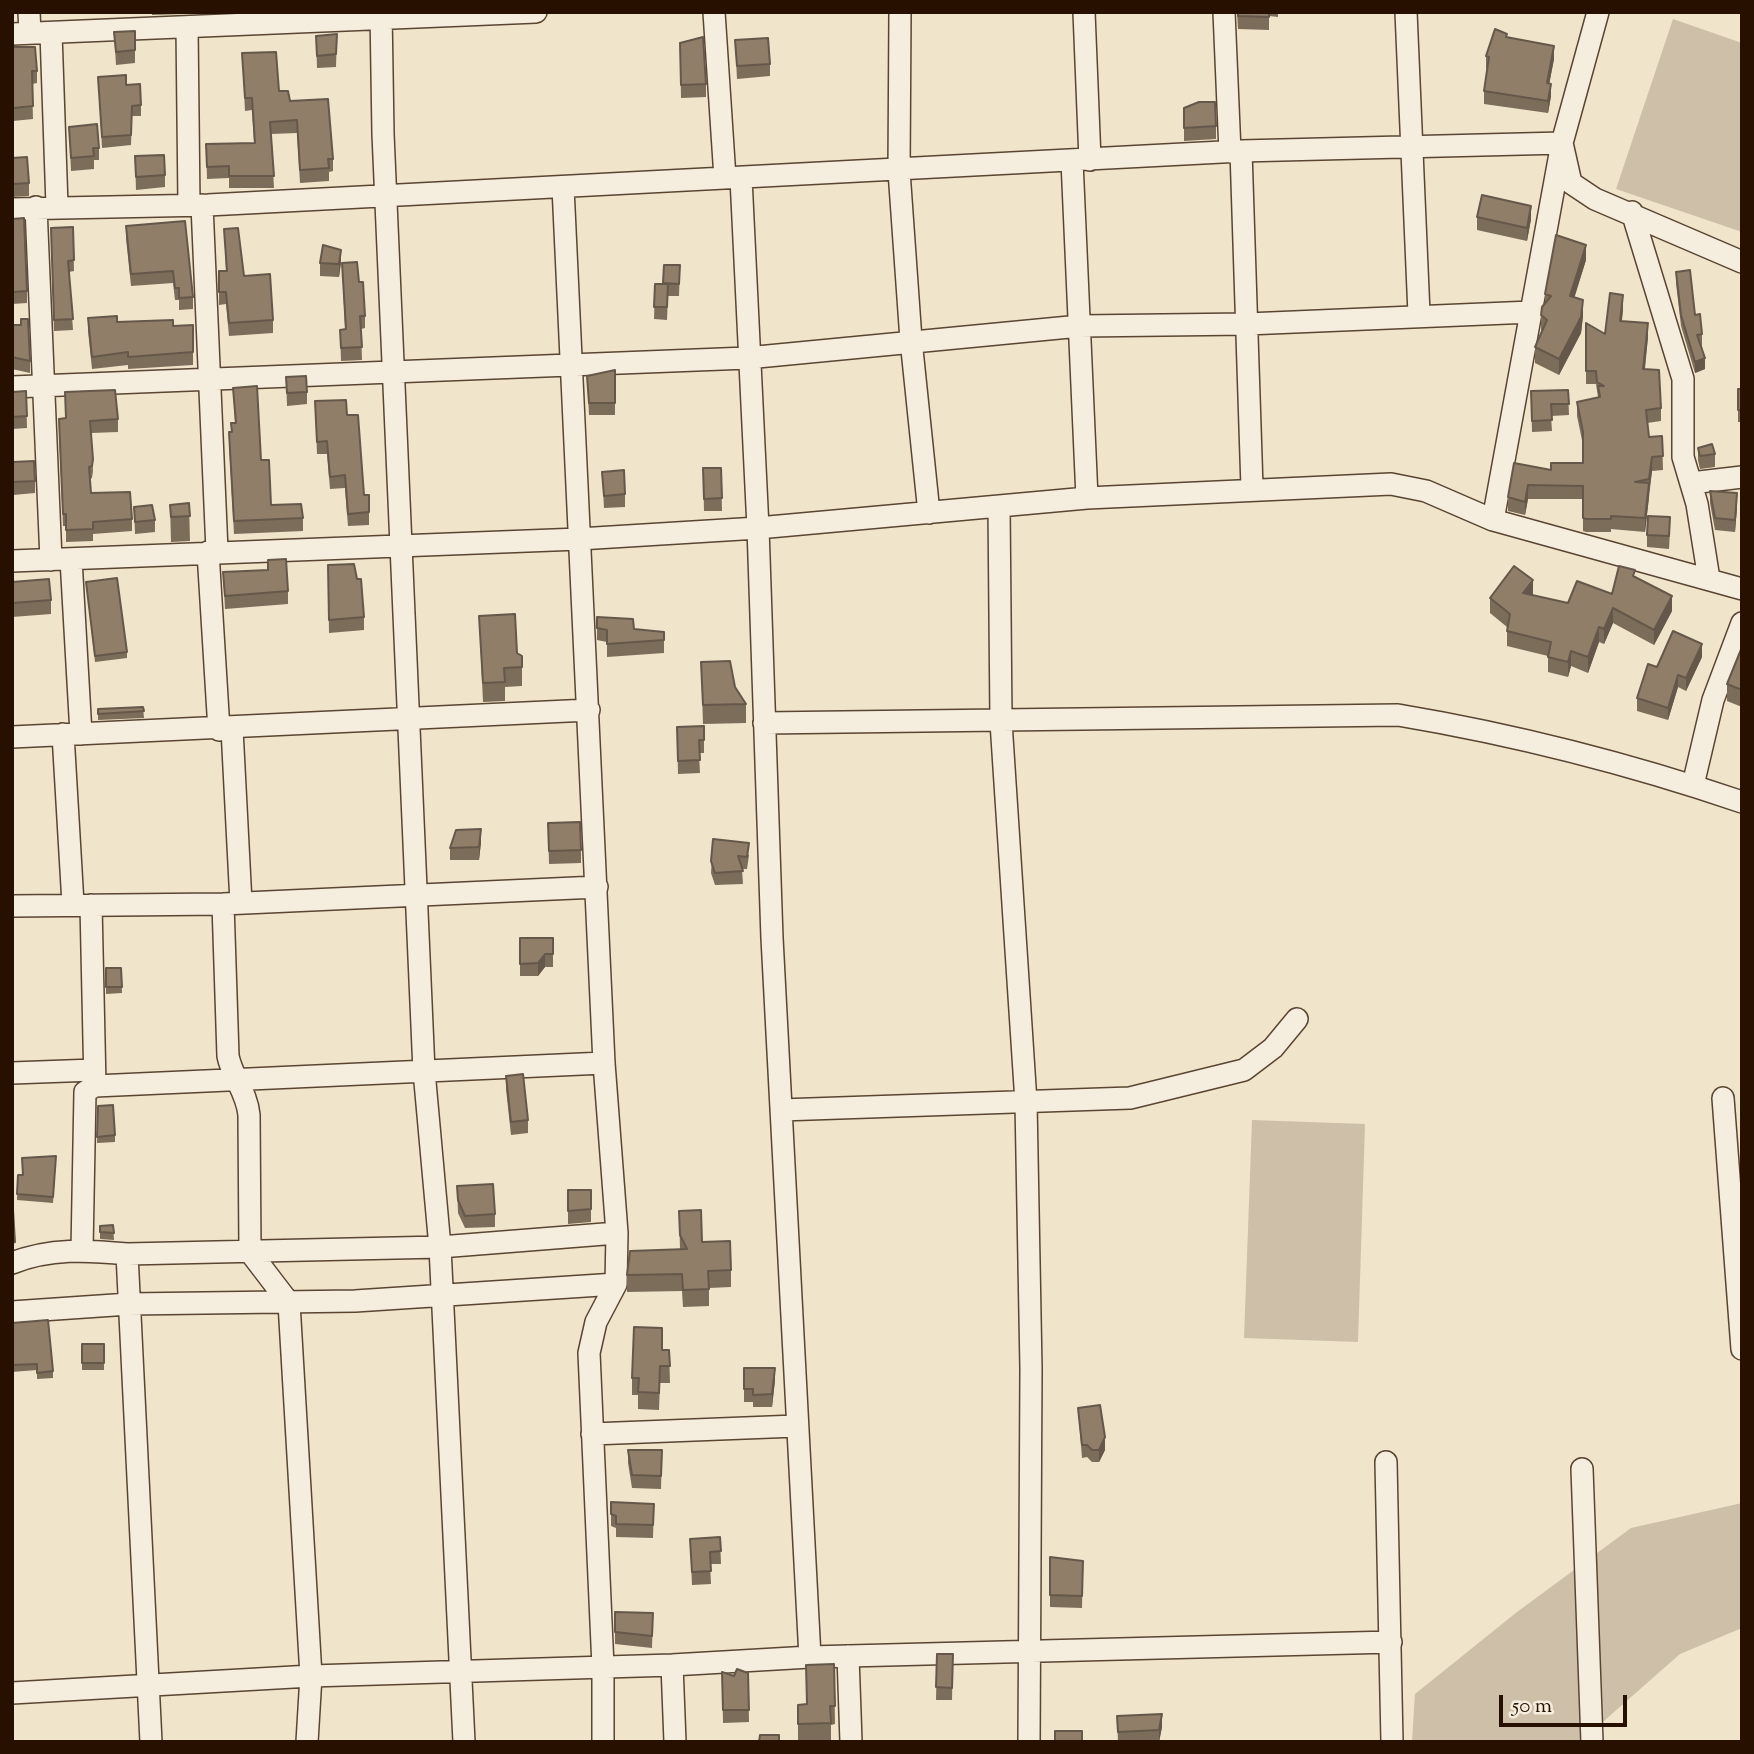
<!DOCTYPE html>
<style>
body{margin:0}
#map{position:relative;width:1754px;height:1754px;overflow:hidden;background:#f0e4ca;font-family:"Sorts Mill Goudy",serif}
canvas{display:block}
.frame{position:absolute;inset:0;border:14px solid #271000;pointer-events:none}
.scale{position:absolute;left:1499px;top:1695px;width:128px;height:32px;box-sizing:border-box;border:4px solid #271000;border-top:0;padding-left:9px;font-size:21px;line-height:24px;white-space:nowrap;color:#271000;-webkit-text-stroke:5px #f5eddd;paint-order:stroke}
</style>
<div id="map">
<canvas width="1754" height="1754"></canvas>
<div class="frame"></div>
<div class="scale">50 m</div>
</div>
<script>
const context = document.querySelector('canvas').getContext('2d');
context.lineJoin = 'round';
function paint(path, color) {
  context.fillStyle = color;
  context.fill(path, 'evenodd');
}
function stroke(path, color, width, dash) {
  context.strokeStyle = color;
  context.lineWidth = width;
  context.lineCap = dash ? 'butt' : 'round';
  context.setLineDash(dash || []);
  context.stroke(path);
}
paint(new Path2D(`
 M1673,19L1742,43V232L1616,189Z
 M1252,1120L1365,1124L1358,1342L1244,1338Z
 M1742,1503V1628L1680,1654L1580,1742H1412L1415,1694L1517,1612L1631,1528Z`), '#cec0a8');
const minor = new Path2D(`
 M29,12L30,33
 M381,12L383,134L424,1071L440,1247L464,1742
 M714,12L725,178
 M900,12L899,171L911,340L929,513
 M1084,12L1090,160
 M1224,12L1230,152
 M1406,12L1419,314
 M187,27L189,205
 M51,33L57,206
 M12,34L536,12
 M1241,151L1252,488
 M1072,161L1087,498
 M741,178L758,528L772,938L810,1657
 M563,187L604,1063L617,1233L616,1284L596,1322L589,1353L603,1667V1742
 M202,205L217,551
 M36,207L51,560
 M12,209L208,205L1241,151L1562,143L1571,183L1595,199L1742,262
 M1632,212L1683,379V457L1697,504L1709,579
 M12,387L747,358L1080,326L1247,324L1531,312
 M1691,483L1742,477
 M999,506L1001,722L1026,1102L1031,1369L1029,1742
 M1493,520L1562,143L1598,12
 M208,552L219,730
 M71,559L81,734
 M12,561L579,539L758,528L1087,498L1391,484L1426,491L1493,520L1742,589
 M764,723L1398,715C1511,734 1633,765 1742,802
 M232,729L241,903
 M63,734L73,904
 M12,737L589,710
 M1693,785L1713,700L1742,623
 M223,904L228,1056C232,1077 247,1092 249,1115L250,1252L289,1303L311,1676L307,1742
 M12,906L223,904L597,887
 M12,1073L94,1070
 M95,1086L604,1063
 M1723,1098L1742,1349
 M781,1110L1130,1098L1244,1070L1273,1048L1297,1019
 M82,1250L85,1092L95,1086L91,905
 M127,1254L151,1742
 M12,1263C50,1248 88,1250 127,1254L440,1247L617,1233
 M12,1312L129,1304L355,1301L616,1284
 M592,1434L796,1426
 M1386,1462L1392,1742
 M1582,1469L1592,1742
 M848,1656L851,1742
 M672,1665L675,1742
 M12,1693L311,1676L672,1665L810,1657L1391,1642`);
stroke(minor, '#594532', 24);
stroke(minor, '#f5eddd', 21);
paint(new Path2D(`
 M152,12H185V14L152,15Z
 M1237,12H1278V17L1269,16V30L1238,29Z
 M135,31V63L116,65L114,32Z
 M337,34L336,67L317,68L316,36Z
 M1507,37L1554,59L1549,83L1551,96L1548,113L1484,104V91L1487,69L1486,68V56Z
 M735,40L770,64V76L737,79Z
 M680,43L706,84V97L681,98Z
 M12,47L37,71V83L32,84L33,119L13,121Z
 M242,53L290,101L333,159V171L329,172V181L300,183L297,133L271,134L274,188H229V178L207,179L206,144L254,143L252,110L245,111Z
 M98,77L126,85L141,105V116H132L131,145L102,148Z
 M1184,108L1216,126V139L1184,141Z
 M69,127L99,148V160H94V169L71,171Z
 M135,156L165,175V187L136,190Z
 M12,158L29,183V196L12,197Z
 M1477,217L1531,219L1527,241L1477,230Z
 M12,219L27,291V303L12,304Z
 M185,221L193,297V309L179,310V300H175L173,283L131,286L126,238V226Z
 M73,227L74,271L69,272L73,330L54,331L51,239Z
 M224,229L244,276L273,320V333L229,336L226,304L219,305V271H226Z
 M1586,260L1574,297L1583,316L1581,333L1559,375L1535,363V347L1542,332L1541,331V315L1545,304V294Z
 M341,262L339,277L320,276V263Z
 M342,263L359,282L365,316V328L361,329L362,360L341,361L340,330L345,329Z
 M680,265L679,296H668L667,320L654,319L655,284H663Z
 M1676,272L1702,334V346L1705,369L1695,373L1681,326L1676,283Z
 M1623,309L1622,321L1648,337L1645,369L1661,408V421L1647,423L1649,437L1662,436L1663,470L1652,471L1645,532L1611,529V532H1586L1583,531V499H1528L1525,515L1508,511V497L1551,470L1583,463V445L1577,416V402L1598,397L1596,384H1586V323L1605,334Z
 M88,318L117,322L173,326L193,325V365L128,369V365L92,369L88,331Z
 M12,325L30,361V373L12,369Z
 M615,370V415H589L587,376Z
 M286,377L307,392V404L287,406Z
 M233,388L261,460L271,505L303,518V531L234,534L229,445V432H231V423H235Z
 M1738,389H1742V422H1738Z
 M1568,390L1569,415L1551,416L1552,431L1532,432L1531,391Z
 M26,391L27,428L12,429V392Z
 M65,392L118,419V432L91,433L93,471L92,478L90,479L91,493L132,519V531L93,534V541L66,542V526H63L59,431L66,418Z
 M315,401L347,415L364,495H369V525L348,526L345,488L330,489L327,454H317Z
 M1698,448L1715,454V467L1700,469L1698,460Z
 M12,454L13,462L35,481V493L13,495L12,509Z
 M703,468H721L722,511H704Z
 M602,472L625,494V507L604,508Z
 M1710,491L1737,506L1735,532L1715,530L1710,503Z
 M189,503L190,541L171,542L170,505Z
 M134,507L155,520V532L135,534Z
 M1670,530L1669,549L1647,547V535Z
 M328,565L357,579L364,617V630L329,633Z
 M223,572L288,591V604L225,609Z
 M1635,576L1672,611L1654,645L1613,623L1604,644L1599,642L1588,673L1571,666L1568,677L1548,672V656L1507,646V627L1490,613V598L1533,595L1568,603L1612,594Z
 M12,582L51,600V614L12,617Z
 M86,582L127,652V658L95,662Z
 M479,616L517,653L522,656V686L505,687V701L483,702Z
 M597,617L634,629L664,632V653L607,657V642L597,640Z
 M1742,647V707L1727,701V684Z
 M1702,657L1686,691L1678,687L1668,720L1637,711V698L1657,667Z
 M701,662L735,687L746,704V723L703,724Z
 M143,707L144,718L98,720V709Z
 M704,726V753H699L700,773L678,774L677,727Z
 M548,823L581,850V863L549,864Z
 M713,839L749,855L747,869H742L743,884L715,885L711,873Z
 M481,842L479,860H450V848Z
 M520,938H553V967H545L538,976H520Z
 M106,968H121L122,993L106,994Z
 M506,1076L528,1120V1133L511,1135L506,1089Z
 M98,1106L115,1135V1142L97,1143Z
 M56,1162L53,1203L17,1200L18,1175H23Z
 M457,1186L495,1214V1227L465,1228L458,1213Z
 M568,1190H591V1222L568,1224Z
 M679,1211L702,1242L731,1270V1287L709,1288V1306L683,1307L682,1291L627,1292V1275L680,1249Z
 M113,1225L114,1240L100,1239V1233Z
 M12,1323L53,1371V1378L37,1379V1370L12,1372Z
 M82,1344H104V1370H82Z
 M662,1350H669L670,1383H660L659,1410L638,1409V1395H632V1378Z
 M744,1368L775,1380L772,1407H753V1402H744Z
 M1078,1408L1105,1450L1099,1462H1092L1087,1457L1082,1458Z
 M628,1450H662L661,1489L632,1488L628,1463Z
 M611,1502L654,1504L653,1538L616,1537V1528L611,1526Z
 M720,1537L721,1564H710L711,1584L692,1585L690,1539Z
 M1050,1557L1083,1561L1082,1608L1050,1607Z
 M615,1612L653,1613L652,1648L615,1644Z
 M937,1654H953L952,1700H936Z
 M834,1664L835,1724L831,1725V1742H798V1705L806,1704Z
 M722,1672L734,1676L748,1673L749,1722L723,1723Z
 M1117,1716L1162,1727L1159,1742H1118Z`), '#7c6c5a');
paint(new Path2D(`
 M1554,46V59L1547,96V83Z
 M1551,84V96L1548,113V101Z
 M1531,206V219L1527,241V228Z
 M1586,245V260L1570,312V296Z
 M341,250V262L339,277V264Z
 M1623,295V309L1620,334V321Z
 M1583,300V316L1581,333L1559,375V359Z
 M1648,323V337L1643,383V369Z
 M1705,358V369L1695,373V362Z
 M1652,457V471L1649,493V479Z
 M1649,483V497L1645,532V518Z
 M1528,485V499L1525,515V502Z
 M1737,493V506L1735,532V520Z
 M1533,580V596L1523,593Z
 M1672,596V611L1654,645V630Z
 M1613,608V623L1604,644V629Z
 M1599,627V642L1588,673V657Z
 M1702,644V657L1686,691V678Z
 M1571,651V666L1568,677V662Z
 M1678,675V687L1668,720V708Z
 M481,829V842L479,860V847Z
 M545,954V967L538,976V963Z
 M775,1368V1380L772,1407V1394Z
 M1105,1437V1450L1099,1462V1450Z
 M1162,1714V1727L1159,1742V1730Z`), '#65584a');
const building = new Path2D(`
 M1238,12H1269V17L1238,16Z
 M1495,29L1507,34L1506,37L1554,46L1547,83L1551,84L1548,101L1484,91L1489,57L1486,56Z
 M135,31V50L116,52L114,32Z
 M337,34L336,54L317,56L316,36Z
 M703,37L706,84L681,85L680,43Z
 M768,38L770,64L737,66L735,40Z
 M12,47H35L37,71H32L33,106L13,108Z
 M276,52L279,91H288L290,101L328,99L333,159H328L329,168L300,170L297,120L270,122L274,176H229V166L207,167L206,144L255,143L252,98H245L242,53Z
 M126,75V85L140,84L141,105L132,106L131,135L102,137L98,77Z
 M1199,102H1215L1216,126L1184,128V108Z
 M97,124L99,148H93L94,156L71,158L69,127Z
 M164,155L165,175L136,177L135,156Z
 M27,157L29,183L12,184V158Z
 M1482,195L1531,206L1527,228L1477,217Z
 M24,218L27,291L12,292V219Z
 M185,221L193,297L179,298V288H175L173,271L131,274L126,226Z
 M73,227L74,260L68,261L73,319L54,320L51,228Z
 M238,228L244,276L270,274L273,320L229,323L226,292H219V271H227L224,229Z
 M1556,235L1586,245L1570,296L1583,300L1581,317L1559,359L1535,347L1547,320L1541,315L1542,307L1551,296L1545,294Z
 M323,245L341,250L339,264L320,263Z
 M357,262L359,282H363L365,316H360L362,347L341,348L340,330L346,329L342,263Z
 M664,265H680L679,284L663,283Z
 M1690,270L1695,315L1700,314L1702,334L1697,335L1705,358L1695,362L1681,315L1676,272Z
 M655,284H668L667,307H654Z
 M1610,293L1623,295L1620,321L1648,323L1643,369L1659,370L1661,408L1646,410L1649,437L1662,436L1663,456L1652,457L1649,479L1635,482L1649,483L1645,518L1611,516V519H1586L1583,518V486L1528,485L1525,502L1508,497L1514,463L1551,470V463H1583V432L1577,402L1600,397L1598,386H1604L1597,382L1596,371H1586V323L1605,334Z
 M117,316V322L173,320V326L193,325V352L128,357V352L92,357L88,318Z
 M21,319H28L30,361L12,357V325H21Z
 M615,370V403H589L587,376Z
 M306,376L307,392L287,393L286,377Z
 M257,386L261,460H269L271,505L301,504L303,518L234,521L229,432H232L231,423H236L233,388Z
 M1738,389H1742V410H1738Z
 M115,390L118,419L90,421L93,459L92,466L89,467L91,493L130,492L132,519L93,522V529L66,530V514H63L59,419L66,418L65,392Z
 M1568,390L1569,404H1551L1552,420L1532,421L1531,391Z
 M26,391L27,416L12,417V392Z
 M346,400L347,415H358L364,495H369V512L348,514L345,475L330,477L327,441L317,442L315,401Z
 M1712,444L1715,454L1700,456L1698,448Z
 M12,454L13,462L34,461L35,481L12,482Z
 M703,468H721L722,498L704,499Z
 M624,470L625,494L604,496L602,472Z
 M1710,491L1737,493L1735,520L1715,518Z
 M189,503L190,516L171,517L170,505Z
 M152,505L155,520L135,522L134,507Z
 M1648,516L1670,517L1669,536L1647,535Z
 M286,559L288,591L225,596L223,572L268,570V560Z
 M354,564L357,579H361L364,617L329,620L328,565Z
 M1514,566L1533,580L1523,593L1568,603L1577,581L1612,594L1619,566L1635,570L1633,576L1672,596L1654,630L1613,608L1604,629L1599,627L1588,657L1571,651L1568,662L1548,657L1551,642L1507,631L1510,614L1490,598Z
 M117,578L127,652L95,656L86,582Z
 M49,579L51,600L12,603V582Z
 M515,614L517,653L522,656V667L504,668L505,682L483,683L479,616Z
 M597,617L633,619L634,629L664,632V640L607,644V630L597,628Z
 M1673,631L1702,644L1686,678L1678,675L1668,708L1637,698L1648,664L1657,667Z
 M1742,647V690L1727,684Z
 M730,661L735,687L746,704L703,705L701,662Z
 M143,707L144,711L98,714V709Z
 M704,726V740H699L700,760L678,761L677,727Z
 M580,822L581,850L549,851L548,823Z
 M481,829L479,847L450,848L456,830Z
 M713,839L749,843L747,857L738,856L743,871L715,873L711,861Z
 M520,938H553V954H545L538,963L520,964Z
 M106,968H121L122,987H106Z
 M523,1074L528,1120L511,1122L506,1076Z
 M113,1105L115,1135L97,1137L98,1106Z
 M56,1156L53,1197L17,1194L18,1175H23L22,1158Z
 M493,1184L495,1214L465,1216L458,1200L457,1186Z
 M568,1190H591V1209L568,1211Z
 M12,1194L15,1242L12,1243Z
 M701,1210L702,1242L730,1241L731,1270L708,1271L709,1289L683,1290L682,1274L627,1275L630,1251L687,1249L680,1235L679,1211Z
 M113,1225L114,1233L100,1232V1226Z
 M48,1320L53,1371L37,1373V1364L12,1365V1323Z
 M634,1327L662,1328V1350H669L670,1366H660L659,1393L638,1392L639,1378H632Z
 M82,1344H104V1363H82Z
 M744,1368H775L772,1394L753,1395V1389H744Z
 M1100,1405L1105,1437L1099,1450H1092L1087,1445H1082L1078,1408Z
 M628,1450H662L661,1476L632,1475Z
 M611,1502L654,1504L653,1525L616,1524V1516L611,1514Z
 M720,1537L721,1551L710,1552L711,1571L692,1572L690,1539Z
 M1050,1557L1083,1561L1082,1596L1050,1595Z
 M615,1612L653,1613L652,1636L615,1632Z
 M937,1654H953L952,1688L936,1687Z
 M834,1664L835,1706H830L831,1723L798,1724V1705L807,1704L806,1665Z
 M737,1669L748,1673L749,1710H723L722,1672L734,1676Z
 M1162,1714L1159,1730L1118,1732L1117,1716Z
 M1055,1731H1082V1742H1055Z
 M760,1735H779V1742H759Z`);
paint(building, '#907e69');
stroke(building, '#65584a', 2);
</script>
